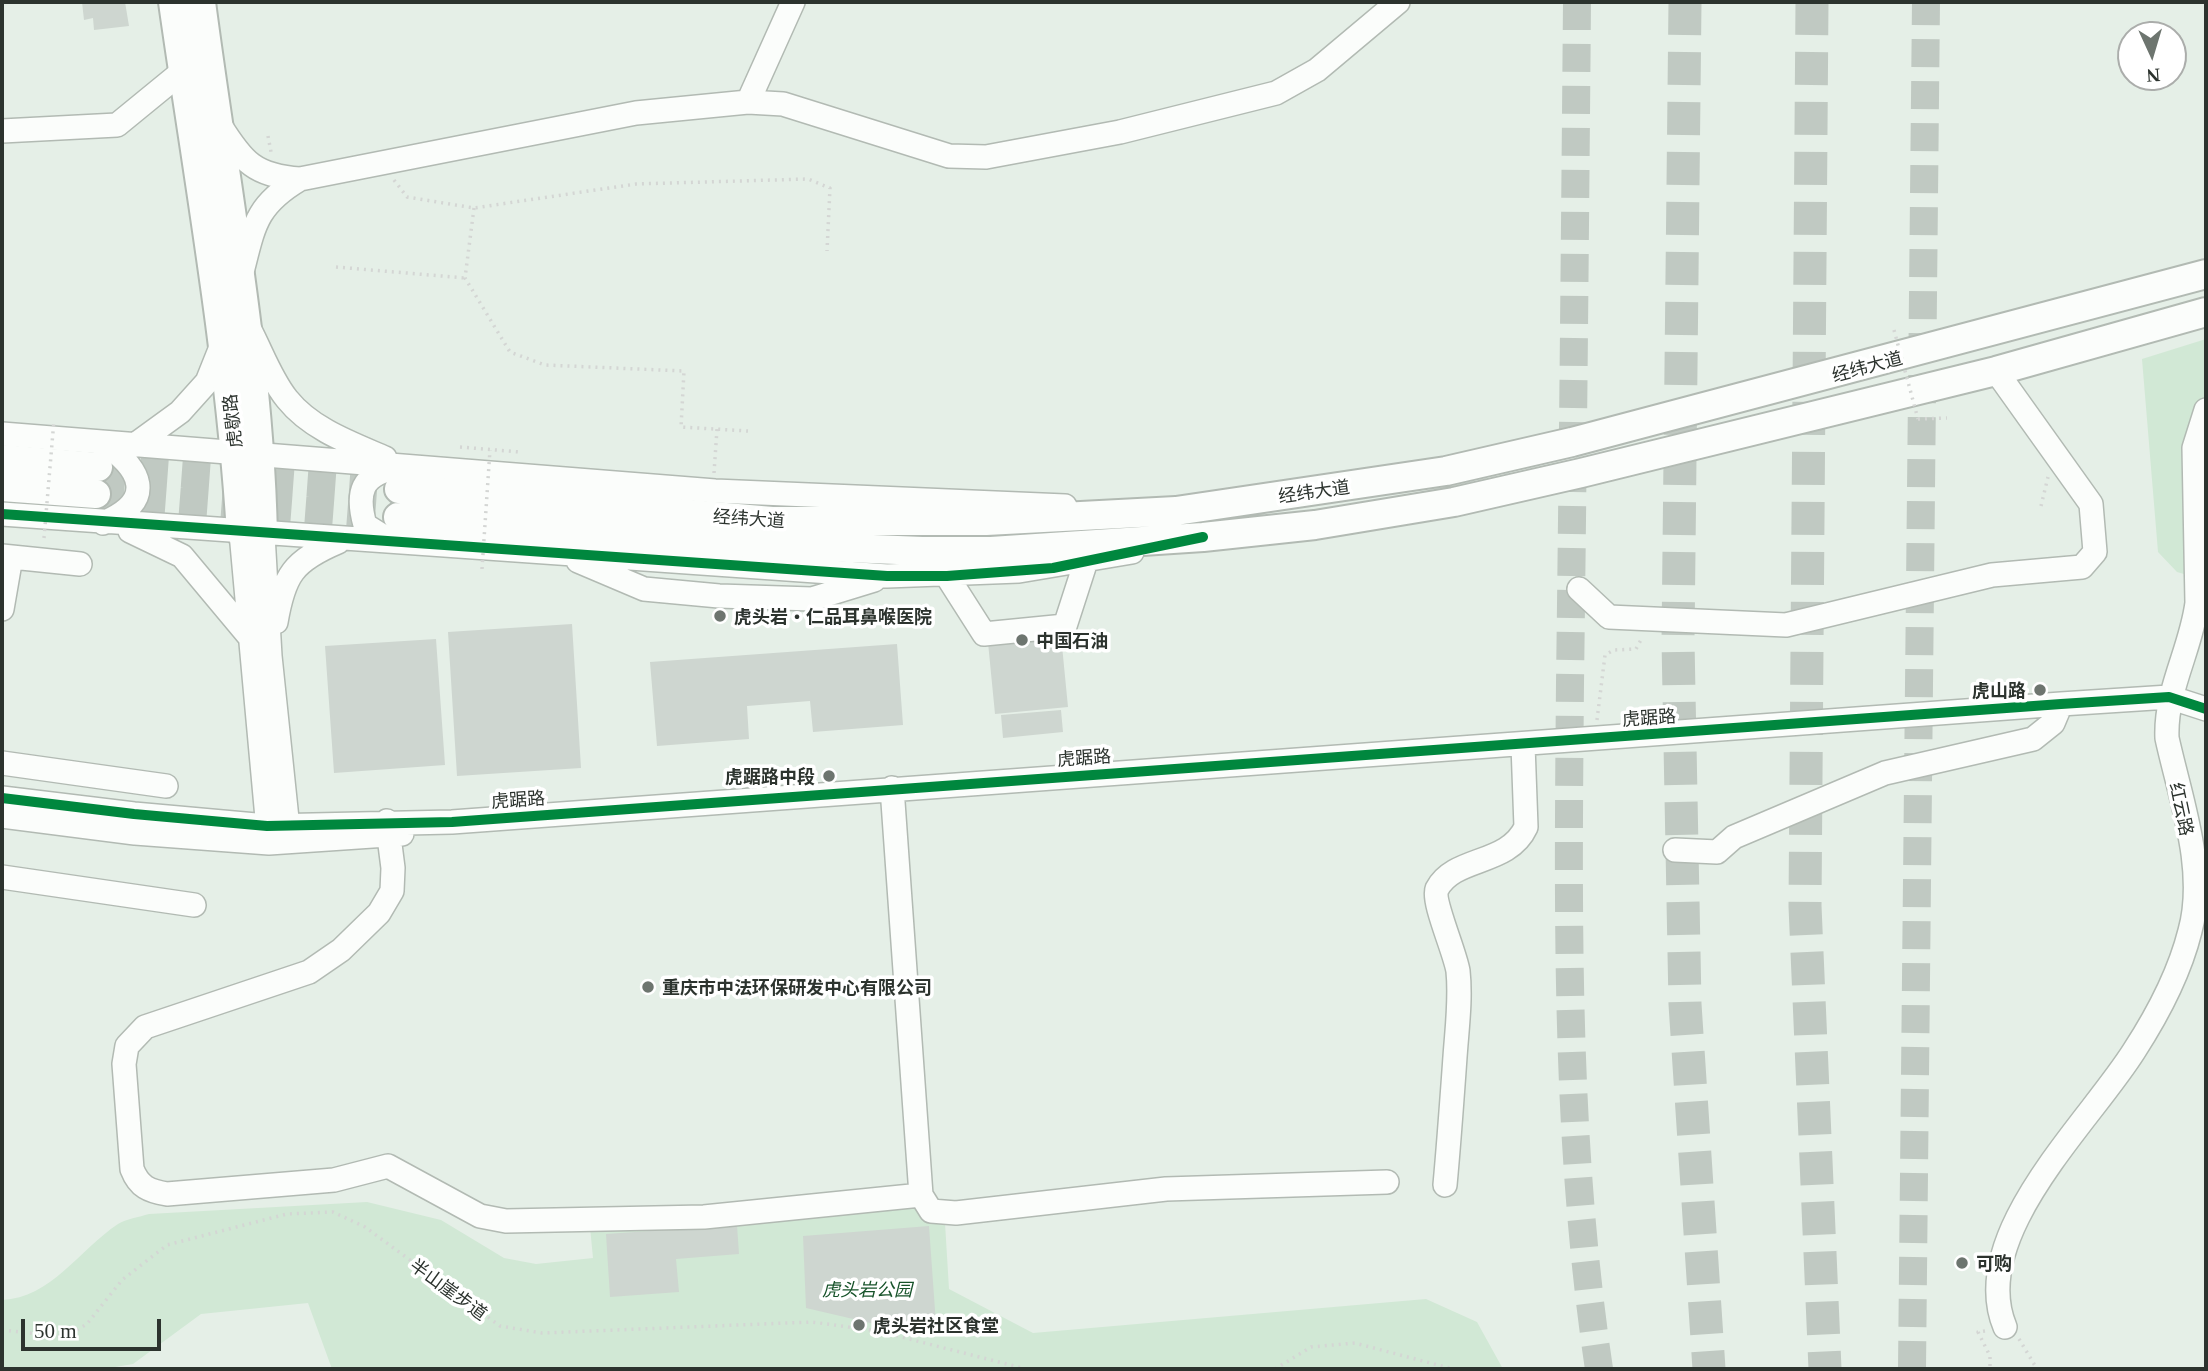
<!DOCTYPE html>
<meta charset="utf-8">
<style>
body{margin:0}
#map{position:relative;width:2208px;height:1371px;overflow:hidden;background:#e5efe7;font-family:Georgia,serif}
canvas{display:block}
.frame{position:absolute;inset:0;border:4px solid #2c332e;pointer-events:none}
.north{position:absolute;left:2117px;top:21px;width:70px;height:70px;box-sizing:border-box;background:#fff;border:2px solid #abadab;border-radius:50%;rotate:176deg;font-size:19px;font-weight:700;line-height:28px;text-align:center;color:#2c332e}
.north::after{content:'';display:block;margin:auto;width:24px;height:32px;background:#6d756f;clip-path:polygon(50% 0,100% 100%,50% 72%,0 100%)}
.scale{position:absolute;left:21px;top:1319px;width:140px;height:32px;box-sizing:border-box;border:4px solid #2c332e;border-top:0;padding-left:9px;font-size:21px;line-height:24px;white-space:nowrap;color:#2c332e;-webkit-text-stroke:5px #fff;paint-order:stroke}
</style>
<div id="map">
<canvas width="2208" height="1371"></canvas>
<div class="frame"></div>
<div class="north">N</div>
<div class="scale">50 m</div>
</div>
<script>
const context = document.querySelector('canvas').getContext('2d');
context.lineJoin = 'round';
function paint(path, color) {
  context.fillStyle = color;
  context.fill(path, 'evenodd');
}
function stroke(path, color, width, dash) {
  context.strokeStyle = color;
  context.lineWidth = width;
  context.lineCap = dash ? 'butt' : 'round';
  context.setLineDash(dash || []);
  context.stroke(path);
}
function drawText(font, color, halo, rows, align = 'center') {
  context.font = font + ' Georgia,"Noto Sans SC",serif';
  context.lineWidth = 7;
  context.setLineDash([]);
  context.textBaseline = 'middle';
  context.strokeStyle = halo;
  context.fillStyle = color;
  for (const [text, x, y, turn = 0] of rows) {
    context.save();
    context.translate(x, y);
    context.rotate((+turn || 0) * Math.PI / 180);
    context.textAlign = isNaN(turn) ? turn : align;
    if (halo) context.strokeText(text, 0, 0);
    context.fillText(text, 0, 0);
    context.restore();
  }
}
paint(new Path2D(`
 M2206,339V575L2201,579L2177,572L2158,552L2142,359Z
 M367,1202L441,1220L504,1258L536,1264L593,1258L590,1227L904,1204L945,1223L949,1289L1033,1333L1426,1299L1477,1322L1503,1369H332L308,1303L201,1314L133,1364L103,1369H2V1300C51,1298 79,1250 118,1224C126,1219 139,1217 149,1214Z`), '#d1e8d5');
paint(new Path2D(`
 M82,2H125L129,26L94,30L93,18L84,20Z
 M1059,615L1068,707L995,714L986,622Z
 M572,624L581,768L457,776L448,632Z
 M436,639L445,765L334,773L325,646Z
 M897,644L903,725L813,732L810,701L747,706L749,739L657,746L650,662Z
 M1061,710L1063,732L1003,738L1001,715Z
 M737,1225L739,1254L676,1259L679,1292L610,1297L606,1234Z
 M929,1226L936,1324L926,1336L806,1308L803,1236Z`), '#ced6d0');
stroke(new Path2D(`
 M1577,2C1575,229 1573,456 1570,683C1568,912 1565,1142 1599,1369
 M98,467L399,489
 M96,494L398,517
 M1912,1369L1926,2`), '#c0c9c2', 28, [28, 14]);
stroke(new Path2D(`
 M1685,2L1678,641L1685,1004L1709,1369
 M1812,2L1805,906L1825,1369`), '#c0c9c2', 33, [33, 17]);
const minor = new Path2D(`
 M748,102L793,2
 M220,125C243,162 255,176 300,179C256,205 254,225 242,272
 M2,131L117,125L183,71
 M300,179L636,113L748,102L783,104L949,156L986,157L1120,132L1276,93L1317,70L1398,2
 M250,330C262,353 271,379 287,399C311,429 350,443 385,458
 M2,434L715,491L1065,506
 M102,442C142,469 157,500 103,523
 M136,444L180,412L207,382L223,342
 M2,514L887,576L1019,571L1132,552
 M130,531L182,556L248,635
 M241,533L269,840
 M263,535L270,656L289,838
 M389,540L365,525C356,493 361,474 397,468
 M2,556L80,564
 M578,561L644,589L719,596L812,599L874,580
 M947,576L984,634L1065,626L1086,561
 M1579,589L1609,617L1786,625L1992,575L2082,567L2095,552L2091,504L1996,371
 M2,609L11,557
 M276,622C284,575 293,561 338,542
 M2,763L166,786
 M892,788L921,1195L931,1211L956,1213L1166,1189L1387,1182
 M2,798L134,814L267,826L452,822L2061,704L2169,697L2206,709
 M2,816L135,833L269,843L402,834
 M387,821L393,868L392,891L379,913L341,950L309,972L145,1027L127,1046L124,1064L132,1169C139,1187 149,1191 167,1194L334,1180L388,1166L480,1216L506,1221L704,1217L921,1195
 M1675,850L1717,852L1734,837L1885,773L2033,739L2053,723L2061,704
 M2,877L194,905
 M1445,1185C1449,1142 1452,1099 1455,1057C1457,1028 1461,999 1458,971C1455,952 1432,901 1437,889C1454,856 1508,866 1526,827L1523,745
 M2005,1327C1967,1236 2088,1124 2134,1051C2158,1014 2179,975 2190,931C2207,869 2180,798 2167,738C2165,690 2191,650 2197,603L2194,448L2206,410`);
const major = new Path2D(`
 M173,2C198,178 230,354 241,533
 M201,2C224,179 259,356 263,535
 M2,459L98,467
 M2,487L96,494
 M399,489L772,521H986L1176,511L1446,471L1572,442L2206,274
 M398,517L773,545L922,551H991L1203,537L1315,525L1454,502L1581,473L1996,371L2206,312`);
stroke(minor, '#b2bab3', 26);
stroke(major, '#b2bab3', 32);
stroke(new Path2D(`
 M268,136L271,152
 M394,180L407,197L474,208L636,184L808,179L830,188L827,251
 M474,208L465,278L510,352L545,365L684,371L681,427L748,431
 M336,267L465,278
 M1918,419L1947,418
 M460,447L520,452
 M714,473L717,429
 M2041,506L2048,477
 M1597,720L1605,655L1614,650L1636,649L1642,638
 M2,1330L65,1337L87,1324L122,1280L167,1245L287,1214L333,1212L365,1227L500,1326L542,1333L812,1322L878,1331L1026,1369
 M1985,1331L1978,1332L1990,1356V1369
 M2019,1339L2037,1369
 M1275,1369L1311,1347L1355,1343L1453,1369`), '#d4d6d4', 3.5, [2, 5]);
stroke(minor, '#fbfdfb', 23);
stroke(major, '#fbfdfb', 28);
stroke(new Path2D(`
 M1894,330L1918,419
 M44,538L54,420
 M482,569L490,450`), '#d4d6d4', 3.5, [2, 5]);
stroke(new Path2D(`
 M2,514L887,576H947L1053,568L1203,537
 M2,798L134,814L267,826L452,822L2061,704L2169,697L2206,709`), '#00873e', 10);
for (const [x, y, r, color] of [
 [720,616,7,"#6d756f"],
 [1022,640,7,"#6d756f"],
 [2040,690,7,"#6d756f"],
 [829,776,7,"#6d756f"],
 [648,987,7,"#6d756f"],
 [1962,1263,7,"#6d756f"],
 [859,1325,7,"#6d756f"]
]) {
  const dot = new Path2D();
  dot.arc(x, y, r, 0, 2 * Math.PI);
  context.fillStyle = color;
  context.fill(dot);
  stroke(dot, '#fff', 2.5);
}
drawText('18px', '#2c332e', '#fff', [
 ["经纬大道",1867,366,-15],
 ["虎歇路",232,421,-96],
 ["经纬大道",1314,491,-8],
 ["经纬大道",749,518,4],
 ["虎踞路",1649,717,-4],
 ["虎踞路",1084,757,-4],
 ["虎踞路",518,799,-4],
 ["红云路",2182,809,78],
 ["半山崖步道",449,1289,36]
]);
drawText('bold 18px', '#2c332e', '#fff', [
 ["虎头岩‧仁品耳鼻喉医院",734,616],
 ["中国石油",1036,640],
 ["虎山路",2026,690,"right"],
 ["虎踞路中段",815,776,"right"],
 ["重庆市中法环保研发中心有限公司",662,987],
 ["可购",1976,1263],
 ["虎头岩社区食堂",873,1325]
], 'left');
drawText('italic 18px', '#17532a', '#fff', [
 ["虎头岩公园",867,1289]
]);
</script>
